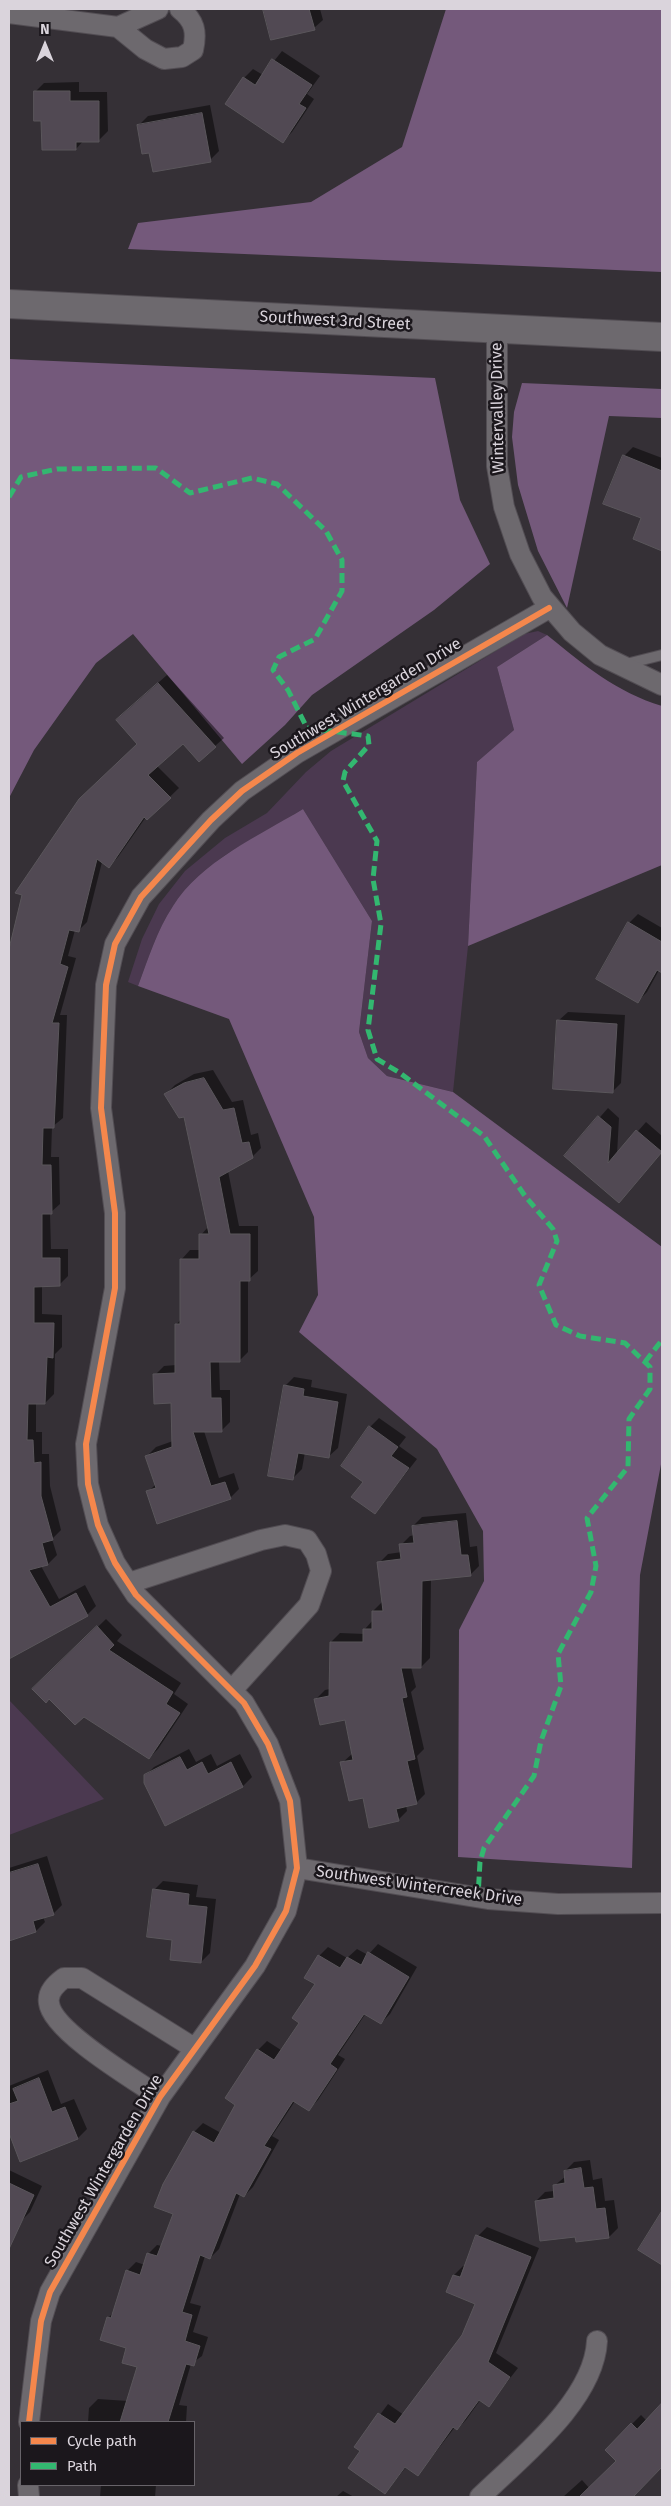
<!DOCTYPE html>
<style>
body{margin:0}
#map{position:relative;width:671px;height:2506px;overflow:hidden;background:#353036;font-family:"Fira Sans",sans-serif}
canvas{display:block}
.frame{position:absolute;inset:0;border:10px solid #dad4dc;pointer-events:none}
.legend{position:absolute;left:20px;top:2421px;width:175px;height:65px;box-sizing:border-box;background:#1b171c;border:1px solid #676369;margin:0;padding:6px 9px;list-style:none;font-size:15px;color:#dad4dc}
.legend li{display:flex;align-items:center;gap:10px;height:25px}
.legend b{width:25px;border:1px solid #676369}
.north{position:absolute;left:20px;top:20px;width:50px;height:50px;-webkit-text-stroke:4px #1b171c;paint-order:stroke;rotate:0deg;font-size:14px;font-weight:700;line-height:20px;text-align:center;color:#dad4dc}
.north::after{content:'';display:block;margin:auto;width:18px;height:22px;background:#dad4dc;clip-path:polygon(50% 0,100% 100%,50% 72%,0 100%)}
</style>
<div id="map">
<canvas width="671" height="2506"></canvas>
<div class="frame"></div>
<ul class="legend">
<li><b style="height:6px;background:#f5874c"></b>Cycle path</li>
<li><b style="height:6px;background:#33b770"></b>Path</li>
</ul>
<div class="north">N</div>
</div>
<script>
const context = document.querySelector('canvas').getContext('2d');
context.lineJoin = 'round';
function paint(path, color) {
  context.fillStyle = color;
  context.fill(path, 'evenodd');
}
function stroke(path, color, width, dash) {
  context.strokeStyle = color;
  context.lineWidth = width;
  context.lineCap = dash ? 'butt' : 'round';
  context.setLineDash(dash || []);
  context.stroke(path);
}
function drawText(font, color, halo, rows, align = 'center') {
  context.font = font + ' "Fira Sans",sans-serif';
  context.lineWidth = 5;
  context.setLineDash([]);
  context.textBaseline = 'middle';
  context.strokeStyle = halo;
  context.fillStyle = color;
  for (const [text, x, y, turn = 0] of rows) {
    context.save();
    context.translate(x, y);
    context.rotate((+turn || 0) * Math.PI / 180);
    context.textAlign = isNaN(turn) ? turn : align;
    if (halo) context.strokeText(text, 0, 0);
    context.fillText(text, 0, 0);
    context.restore();
  }
}
paint(new Path2D(`
 M538,631L547,635L497,667L514,730L477,762L468,946L453,1092L387,1076L368,1058L359,1032L372,921L303,809C259,836 201,861 173,906C157,930 148,959 138,986L128,982L142,939L159,904L185,871L225,838L267,813L306,772L331,751L524,634Z
 M9,1700L104,1799L9,1835Z`), '#4b3950');
paint(new Path2D(`
 M446,9H662V272L128,249L138,223L311,202L402,147Z
 M9,359L435,378L460,500L490,564L434,610L312,695L285,725L242,764L133,634L96,663L34,750L9,798Z
 M522,383L662,389V418L609,416L567,608L538,551L518,485L512,437L514,412Z
 M547,635C584,665 616,692 662,706V865L468,946L477,762L514,730L497,667Z
 M303,809L372,921L359,1032L368,1058L387,1076L453,1092L662,1247V1459L640,1575L632,1868L458,1857L459,1630L484,1581L483,1531L437,1449L299,1332L318,1295L314,1217L229,1019L138,986C148,959 157,930 173,906C200,862 260,835 303,809Z`), '#74597b');
paint(new Path2D(`
 M265,9H320L323,20L314,28L272,39Z
 M282,51L320,76L307,94L314,99L292,132L283,141L244,78L253,69L263,75Z
 M79,82V92H107L108,131L99,140H84L76,149L43,119L35,92L44,83Z
 M210,105L219,151L210,160L139,125L148,116Z
 M633,447L662,458V546L660,548L624,456Z
 M167,675L224,738L215,746L183,742L157,766L179,788L147,819L146,817L118,857L109,866L102,862L87,922L78,931L75,930L68,956L76,958L60,1015H67L63,1118L52,1127L51,1157H59L60,1204L50,1213L51,1249H68V1276L59,1285H42V1314L62,1315V1347L55,1354L54,1394L45,1403H36V1432H42V1454H49L50,1486L61,1530L52,1539L57,1555L48,1564L41,1566L59,1599L85,1585L96,1606L87,1615L9,1657V945L139,744L126,711Z
 M638,914L662,928V972L659,970L647,992L638,1001L629,923Z
 M568,1012L625,1015L621,1083L612,1092L558,1021Z
 M213,1070L232,1102L243,1100L251,1135L258,1133L261,1148L252,1157L228,1171L239,1226H258V1271L248,1280V1352L239,1361H219L220,1390H230V1422L221,1431H204L219,1478L234,1473L239,1489L230,1498L148,1492L156,1484L147,1456L156,1447L173,1441L172,1402L155,1375L164,1366L176,1365V1325L181,1319V1260L190,1250H201V1235L208,1227L184,1115L166,1094L175,1085L194,1074Z
 M608,1108L619,1118L617,1155L646,1122L662,1136V1152L628,1192L566,1156Z
 M294,1377L312,1380L311,1387L347,1394L338,1448L328,1457L305,1452L302,1469L293,1478L285,1386Z
 M379,1418L406,1437L399,1446L417,1459L375,1513L364,1481L370,1427Z
 M466,1513L470,1547L477,1546L479,1566L470,1575L431,1579L430,1658L421,1667H411L416,1687L411,1692L424,1749L417,1756L425,1794L416,1803L406,1805L407,1811L398,1820L364,1796L342,1763L353,1753L346,1719L316,1699L325,1690L330,1689L331,1642L340,1633L365,1634V1629L373,1620V1611L382,1602L379,1563L388,1554L402,1552L401,1545L410,1536L415,1535L413,1526L422,1517Z
 M106,1619L122,1635L117,1641L181,1683L174,1694L188,1704L158,1749L149,1758L84,1715L34,1689Z
 M189,1749L196,1762L211,1754L217,1766L240,1754L252,1777L243,1786L166,1824L145,1776L154,1767Z
 M47,1856L62,1905L53,1914L43,1917L45,1922L36,1931L9,1939V1868Z
 M163,1881L198,1885L196,1897L216,1899L210,1953L201,1962L173,1939L154,1890Z
 M378,1944L417,1967L390,2014L381,2023L366,2013L338,2055L345,2059L318,2100L309,2109L295,2101L272,2136L279,2140L253,2187L244,2196L240,2194L219,2249L210,2258L205,2256L190,2303L201,2306L193,2332L208,2337L202,2356L191,2364L179,2405L187,2406L186,2422H88L89,2408L98,2399L128,2401L139,2367L108,2318L114,2312L127,2271L136,2262L145,2265L148,2254L157,2245L162,2246L175,2214L194,2132L203,2123L221,2133L237,2104L258,2050L267,2041L281,2050L300,2022L317,1984L319,1956L328,1947L347,1958L357,1949L368,1955Z
 M48,2070L61,2104L74,2099L87,2129L78,2138L21,2160L9,2130V2086Z
 M590,2160L593,2180L602,2178L605,2201L614,2200L618,2228L609,2237L576,2235L536,2201L545,2192L554,2191V2186L566,2176L565,2171L574,2162Z
 M9,2170L42,2186L30,2212L21,2221L9,2216Z
 M487,2227L539,2248L496,2353L518,2368L489,2405L481,2399L466,2420L457,2429L455,2427L418,2475L407,2466L385,2493L362,2451L356,2447L388,2404L404,2415L463,2336L477,2303L454,2275L463,2266L465,2267L478,2236Z
 M662,2405V2466L633,2497H563L582,2480L590,2489L618,2461L606,2450L641,2415L647,2421Z
 M101,2485H156L155,2497H100Z
 M343,2491L354,2497H336Z`), '#0007');
const building = new Path2D(`
 M263,9H309L315,30L271,40Z
 M272,59L312,85L299,104L306,108L283,143L225,104L243,77L255,85Z
 M34,91H70V101H99V142H76V150H42L41,121H34Z
 M202,113L211,162L153,172L149,153L142,154L137,125Z
 M623,455L662,471V551L633,539L641,518L603,504Z
 M158,683L216,747L199,762L183,744L148,775L171,798L147,820L144,817L109,868L97,859L79,932L69,930L60,964L68,967L52,1023H59L54,1128H43L42,1165H51L52,1214H42V1258H60V1286L34,1287V1323H54L53,1358L47,1357L45,1404H28L27,1440H33L34,1463L41,1462V1496L53,1540L42,1543L48,1565L29,1570L50,1607L76,1593L88,1616L9,1659V949L22,895L15,893L79,799L137,744L116,720Z
 M628,922L662,942V973L657,970L638,1003L596,979Z
 M557,1020L617,1024L613,1093L553,1089Z
 M204,1078L223,1110L234,1108L242,1143L249,1142L253,1158L219,1177L230,1234H250V1281H240V1362H210L211,1398H221L222,1432H193L211,1486L225,1482L231,1499L157,1524L146,1491L156,1488L145,1456L172,1447L171,1403L154,1404L153,1374L175,1373V1324H180V1259H199V1234H209L184,1117L179,1118L164,1094L184,1083Z
 M598,1116L611,1127L608,1163L636,1130L662,1152L619,1203L564,1156Z
 M284,1385L304,1389L303,1396L338,1402L329,1458L298,1453L293,1480L268,1476Z
 M369,1426L398,1447L391,1456L409,1468L375,1514L351,1497L363,1482L341,1466Z
 M457,1521L461,1555H468L471,1576L422,1581L421,1668H401L407,1697L402,1698L415,1759L407,1761L417,1804L396,1809L399,1821L369,1828L363,1798L349,1801L340,1762L353,1760L345,1720L320,1725L314,1699L329,1696L330,1642H363V1629H372V1611H383L377,1562L401,1559L399,1544L414,1543L412,1526Z
 M97,1626L114,1645L109,1650L173,1692L166,1704L180,1713L149,1759L84,1717L75,1725L49,1699L46,1703L32,1689Z
 M180,1757L187,1770L202,1762L208,1774L231,1762L243,1787L165,1826L144,1783V1775Z
 M38,1864L54,1915L33,1921L36,1932L9,1941V1873Z
 M153,1889L189,1894L188,1905L207,1907L201,1963L170,1960L172,1940L147,1937Z
 M368,1952L409,1977L381,2024L364,2014L330,2064L337,2069L309,2111L293,2101L264,2146L271,2149L244,2197L236,2193L210,2259L200,2255L182,2312L192,2315L185,2341L200,2346L194,2366L186,2364L168,2422H120L137,2367L122,2363L126,2348L100,2340L107,2317L111,2318L126,2270L140,2275L147,2253L157,2256L173,2214L154,2207L163,2184L193,2131L214,2143L235,2105L225,2098L257,2049L274,2060L299,2023L292,2018L315,1984L304,1978L318,1955L340,1968L347,1957L361,1965Z
 M39,2078L52,2112L65,2107L78,2139L20,2162L9,2133V2104L18,2101L13,2089Z
 M581,2168L584,2188L593,2187L596,2209L605,2208L609,2238L576,2242L575,2237L540,2241L535,2201L554,2198L553,2185L565,2183L564,2171Z
 M9,2183L34,2195L9,2249Z
 M662,2211V2265L638,2250Z
 M476,2235L531,2257L488,2362L510,2377L489,2407L479,2400L457,2430L453,2427L418,2476L405,2467L385,2494L348,2468L360,2451L354,2447L378,2413L395,2424L462,2335L475,2304L446,2292L453,2275L460,2277Z
 M662,2403V2467L633,2497H579L616,2461L605,2450L631,2423L637,2429Z`);
paint(building, '#514953');
stroke(building, '#5a565b', 1);
const lane = new Path2D(`
 M622,665L662,655`);
const street = new Path2D(`
 M9,13L118,27L145,49L164,59L182,57L193,50C197,32 195,21 180,9
 M118,27L158,9
 M497,330V466L504,507L520,554L542,597L572,632L600,655L662,685
 M129,1583L261,1540L285,1535L307,1540L316,1554L321,1571L309,1605L232,1690
 M297,1868L488,1899L558,1904L662,1903
 M160,2097C135,2080 52,2031 49,2003C47,1992 56,1984 64,1978H82L194,2048
 M29,2422L41,2321L50,2292L160,2097L255,1966L286,1911L297,1868L290,1801L268,1744L244,1703L136,1595L115,1563L98,1525L88,1484L86,1444L115,1288V1213L101,1108L106,985L115,944L141,897L211,820L242,791L297,753L549,608
 M28,2485L29,2497
 M480,2497C520,2458 594,2401 597,2341`);
const secondary = new Path2D(`
 M9,304L662,337`);
stroke(lane, '#524d53', 12);
stroke(street, '#524d53', 22);
stroke(secondary, '#524d53', 30);
stroke(lane, '#6d696e', 10);
stroke(street, '#6d696e', 20);
stroke(secondary, '#6d696e', 28);
stroke(new Path2D(`
 M9,497L21,477L57,469L156,468L190,493L252,478L277,484L326,531L342,560V591L315,639L279,657L273,670L288,690L307,728L368,736L369,745L345,772L343,781L377,841L373,879L381,924L368,1030L377,1059L400,1073L484,1136L525,1196L553,1229L557,1241L539,1285L556,1325L580,1336L625,1343L650,1367V1389L629,1419L628,1467L587,1518L596,1566L591,1592L558,1654L561,1686L541,1741L534,1776L484,1848L480,1862L478,1897
 M645,1362L662,1340`), '#33b770', 5, [10, 5]);
stroke(new Path2D(`
 M29,2422L41,2321L50,2292L160,2097L255,1966L286,1911L297,1868L290,1801L268,1744L244,1703L136,1595L115,1563L98,1525L88,1484L86,1444L115,1288V1213L101,1108L106,985L115,944L141,897L211,820L242,791L297,753L549,608`), '#f5874c', 6);
drawText('16px', '#dad4dc', '#1b171c', [
 ["Southwest 3rd Street",335,321,3],
 ["Wintervalley Drive",498,408,-91],
 ["Southwest Wintergarden Drive",366,699,-31],
 ["Southwest Wintercreek Drive",419,1886,8],
 ["Southwest Wintergarden Drive",104,2171,-60]
]);
</script>
